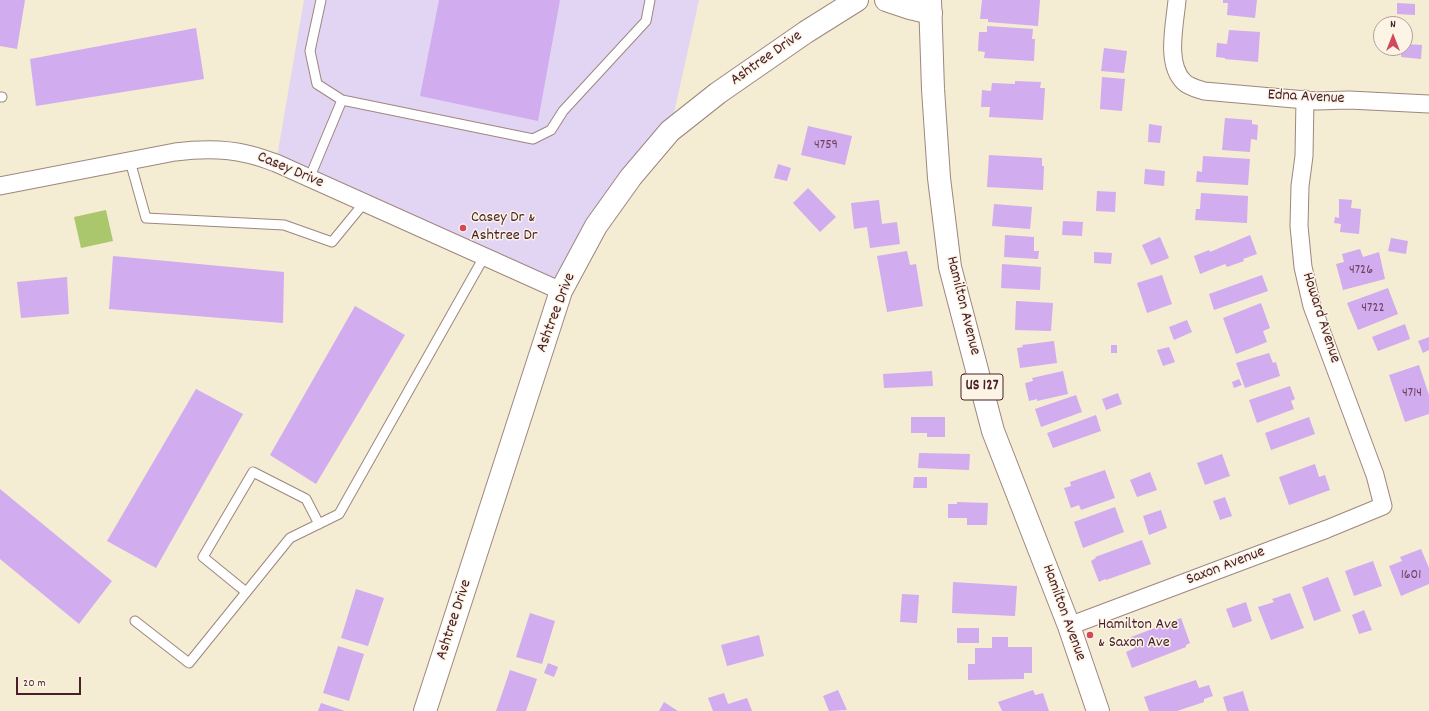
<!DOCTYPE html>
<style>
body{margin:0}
#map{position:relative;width:1429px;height:711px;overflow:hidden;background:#f4ecd3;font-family:Dekko,sans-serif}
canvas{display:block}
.north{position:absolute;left:1373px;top:16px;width:40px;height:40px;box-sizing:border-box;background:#fcf5e5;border:1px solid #b59f9b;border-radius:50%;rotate:0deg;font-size:11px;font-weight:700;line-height:16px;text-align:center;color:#4a1f2b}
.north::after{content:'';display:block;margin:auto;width:14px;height:18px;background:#d1495b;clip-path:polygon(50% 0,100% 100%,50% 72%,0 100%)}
.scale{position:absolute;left:16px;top:677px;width:65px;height:18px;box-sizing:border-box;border:2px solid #4a1f2b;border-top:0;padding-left:5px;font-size:12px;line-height:14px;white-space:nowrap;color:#4a1f2b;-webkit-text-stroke:3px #fcf5e5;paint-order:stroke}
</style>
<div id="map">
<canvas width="1429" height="711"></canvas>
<div class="north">N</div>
<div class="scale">20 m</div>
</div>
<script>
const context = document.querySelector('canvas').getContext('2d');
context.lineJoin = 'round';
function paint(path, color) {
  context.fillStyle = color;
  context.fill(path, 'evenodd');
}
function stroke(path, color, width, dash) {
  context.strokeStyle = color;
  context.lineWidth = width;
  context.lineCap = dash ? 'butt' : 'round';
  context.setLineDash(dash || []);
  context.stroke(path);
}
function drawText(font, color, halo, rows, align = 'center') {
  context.font = font + ' Dekko,sans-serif';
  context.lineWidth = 3;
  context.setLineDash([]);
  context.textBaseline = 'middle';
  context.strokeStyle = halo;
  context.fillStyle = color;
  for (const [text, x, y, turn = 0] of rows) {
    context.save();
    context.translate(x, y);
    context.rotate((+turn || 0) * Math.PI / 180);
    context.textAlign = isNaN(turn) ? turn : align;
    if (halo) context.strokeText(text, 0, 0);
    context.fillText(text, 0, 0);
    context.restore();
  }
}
paint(new Path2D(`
 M304,0H699L670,131L561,291L276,163Z`), '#e2d4f3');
paint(new Path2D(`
 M106,210L113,241L81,248L74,217Z`), '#abc76d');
paint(new Path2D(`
 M0,0H25L17,49L0,46Z
 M439,0H560L538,121L420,96Z
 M982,0H1040L1038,26L988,22V19H980Z
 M1223,0H1257L1255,18L1227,15L1228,3H1223Z
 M1397,3L1415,4V15L1397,14Z
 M987,26L1033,29L1032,39H1035L1034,61L984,58L985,52L978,51L979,32H987Z
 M196,28L204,79L36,106L30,59Z
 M1229,30L1260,32L1258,62L1225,59V58L1216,57L1217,43L1227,44Z
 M1405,44L1422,45L1421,59L1401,57L1402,48H1405Z
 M1104,48L1127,51L1124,73L1101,71Z
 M1102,77L1125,79L1122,111L1100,109Z
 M1015,81L1041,82L1040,88H1045L1043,120L989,117L990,107H981L982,90L991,91L992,83L1015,84Z
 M1225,118L1252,120V124L1258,125L1257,140L1251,139L1250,152L1222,150Z
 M1149,124L1162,126L1160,143L1148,142Z
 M808,126L852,136L845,165L801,155Z
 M989,155L1042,158V166H1044L1043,190L987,187Z
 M1203,156L1250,159L1248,185L1196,182L1197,171L1202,172Z
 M778,164L791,168L787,181L774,178Z
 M1145,169L1165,171L1164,186L1144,184Z
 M808,188L836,217L820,232L793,203Z
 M1097,191L1116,192L1115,212L1096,211Z
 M1201,193L1248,196L1247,223L1195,220L1196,209H1200Z
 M1339,199L1352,200L1351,208L1361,209L1359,234L1340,232L1341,224L1334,223L1335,217L1339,218Z
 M879,200L882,224L897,222L900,244L870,248L867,227L854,229L851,203Z
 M994,204L1032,207L1030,229L992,226Z
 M1063,221L1083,222L1082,236L1062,235Z
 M1005,235L1034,237V251H1039L1038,259L1004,257Z
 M1250,235L1257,254L1243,259L1244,261L1227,267L1225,264L1200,274L1194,256L1209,250L1210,252Z
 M1160,237L1169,258L1151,265L1142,245Z
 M1391,238L1408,241L1406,254L1388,251Z
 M1360,249L1363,257L1379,252L1385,279L1343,290L1336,264L1344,262L1342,254Z
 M907,251L910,265L916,264L923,306L887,312L877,256Z
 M1094,252L1112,253L1111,264L1094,263Z
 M113,256L284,272L283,323L109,309Z
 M1002,264L1041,267L1040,290L1001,288Z
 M1162,275L1172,304L1147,313L1137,283Z
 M1262,275L1268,291L1214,310L1209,294Z
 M67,277L69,314L21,318L17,282Z
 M1388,288L1398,314L1358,330L1347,303Z
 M1016,301L1053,303L1051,331L1015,330Z
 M1261,303L1270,328L1263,331L1267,342L1236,354L1223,318Z
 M355,306L405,335L316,484L270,455Z
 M1187,320L1192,332L1174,340L1169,327Z
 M1405,324L1410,339L1378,351L1372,337Z
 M1429,337V350L1423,353L1418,341Z
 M1054,341L1057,363L1020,368L1017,348L1023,347L1022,345Z
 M1111,345H1117V353H1111Z
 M1169,347L1175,362L1163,366L1157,350Z
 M1269,353L1273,363L1276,362L1280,376L1245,388L1236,363Z
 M1419,365L1429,395V414L1405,422L1389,375Z
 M932,371L933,386L884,388L883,374Z
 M1063,371L1068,394L1037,401V399L1029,401L1025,383L1033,381L1032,378Z
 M1239,379L1242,385L1234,388L1232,382Z
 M1290,386L1295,399L1291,401L1294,409L1257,423L1249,400Z
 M196,389L243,414L156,568L107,541Z
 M1118,393L1122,404L1106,410L1102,399Z
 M1076,395L1082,412L1041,427L1035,409Z
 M1096,415L1101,431L1053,448L1047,433Z
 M911,417H945V437H927V433H911Z
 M1309,417L1315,434L1271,450L1265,433Z
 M919,453L970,454L969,470L918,468Z
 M1222,454L1230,476L1205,485L1197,463Z
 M1315,464L1319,477L1325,475L1330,490L1289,505L1279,477Z
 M1105,470L1115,498L1081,510L1079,505L1071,508L1064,488L1071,486L1070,482Z
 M1150,472L1157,490L1137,497L1130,480Z
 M914,477H927V488H913Z
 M0,489L112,581L79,624L0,559Z
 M1225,497L1232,516L1220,520L1213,501Z
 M957,502L988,503L987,525H967V518H948V504H957Z
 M1115,507L1124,532L1083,548L1074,522Z
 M1161,510L1167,528L1149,535L1143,516Z
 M1142,540L1151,564L1106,580L1105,579L1099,582L1091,561L1096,558L1095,557Z
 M1421,549L1429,568V584L1401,596L1389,566L1402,561L1400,557Z
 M1373,561L1382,586L1354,596L1345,571Z
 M1328,577L1341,611L1314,621L1302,587Z
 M953,582L1017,586L1015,616L952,613Z
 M356,589L384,598L368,646L341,638Z
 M1290,593L1304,628L1271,640L1258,607L1274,602L1272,599Z
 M902,594L919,595L917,623L900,622Z
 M1246,602L1252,621L1233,628L1226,609Z
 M1364,610L1372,630L1359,634L1352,615Z
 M530,613L555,621L542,664L516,657Z
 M1181,618L1190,643L1186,645V647L1132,668L1126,652L1135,648L1131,637Z
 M957,628H979V643H957Z
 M759,635L764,656L727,666L721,645Z
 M992,637H1008V647H1032V673H1024V679L968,680V664H975V648H992Z
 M338,646L364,654L349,701L323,693Z
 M548,663L558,667L554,677L544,673Z
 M510,670L537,679L526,711H496Z
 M1196,680L1199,688L1209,685L1213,696L1204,699V702L1177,711H1149L1144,697Z
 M838,690L847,710L829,711L823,696Z
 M1033,690L1035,695L1043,693L1049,711H1002L998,702Z
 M1243,691L1249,711H1227L1223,697Z
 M724,693L728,704L747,698L752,711H713L708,698Z
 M664,702L678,711H659Z
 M321,703L345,711H318Z`), '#d1acee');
const service = new Path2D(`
 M321,0L310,51L317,84L342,100
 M0,97H2
 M130,161L146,218L284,225L332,242L364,203
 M309,179L342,100L533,139L551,130L563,111L646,21L650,0
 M246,592L203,557L253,472L306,499L319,524
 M135,621L189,663L290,538L339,514L484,257`);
const minor = new Path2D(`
 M1177,0C1175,24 1165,64 1184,82C1189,87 1198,89 1204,91L1317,101L1349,100L1429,104
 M0,186L175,152C199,149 223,148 247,154C257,156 267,160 276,163L561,291
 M1069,626L1327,529L1383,506L1375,475L1312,306L1303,267L1299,226L1300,186L1304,156L1305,99`);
const tertiary = new Path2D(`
 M886,0L910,8L931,13
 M425,711L561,291L596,226L631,177L670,131L718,93L806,32L857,0`);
const primary = new Path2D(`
 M930,0L933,89L939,178L950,267L993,431L1069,626L1098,711`);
stroke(service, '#9f867f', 11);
stroke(minor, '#9f867f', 19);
stroke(tertiary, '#9f867f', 24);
stroke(primary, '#9f867f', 24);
stroke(service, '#fff', 9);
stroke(minor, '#fff', 17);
stroke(tertiary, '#fff', 22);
stroke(primary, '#fff', 22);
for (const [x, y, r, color] of [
 [463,228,4,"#d1495b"],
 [1090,635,4,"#d1495b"]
]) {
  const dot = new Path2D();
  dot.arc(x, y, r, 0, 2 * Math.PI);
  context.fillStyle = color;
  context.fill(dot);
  stroke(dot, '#fcf5e5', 1.5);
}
drawText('14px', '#6c425c', null, [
 ["4759",826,146],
 ["4726",1361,271],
 ["4722",1373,309],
 ["4714",1412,394],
 ["1601",1411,576]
]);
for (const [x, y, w] of [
 [982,387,42]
]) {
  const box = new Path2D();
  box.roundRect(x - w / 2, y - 13, w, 26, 3);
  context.fillStyle = '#fcf5e5';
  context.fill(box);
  stroke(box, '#4a1f2b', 1);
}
drawText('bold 15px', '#4a1f2b', null, [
 ["US 127",982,387]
]);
drawText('16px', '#4a1f2b', '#fcf5e5', [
 ["Ashtree Drive",767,59,-35],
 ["Edna Avenue",1306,98,3],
 ["Casey Drive",290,171,23],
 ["Hamilton Avenue",962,306,76],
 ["Ashtree Drive",557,313,-69],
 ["Howard Avenue",1320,318,72],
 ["Saxon Avenue",1226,567,-21],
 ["Hamilton Avenue",1063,613,70],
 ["Ashtree Drive",455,620,-72]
]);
drawText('16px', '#4a1f2b', '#fcf5e5', [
 ["Casey Dr &",471,219],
 ["Ashtree Dr",471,237],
 ["Hamilton Ave",1098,626],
 ["& Saxon Ave",1098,644]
], 'left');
</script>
